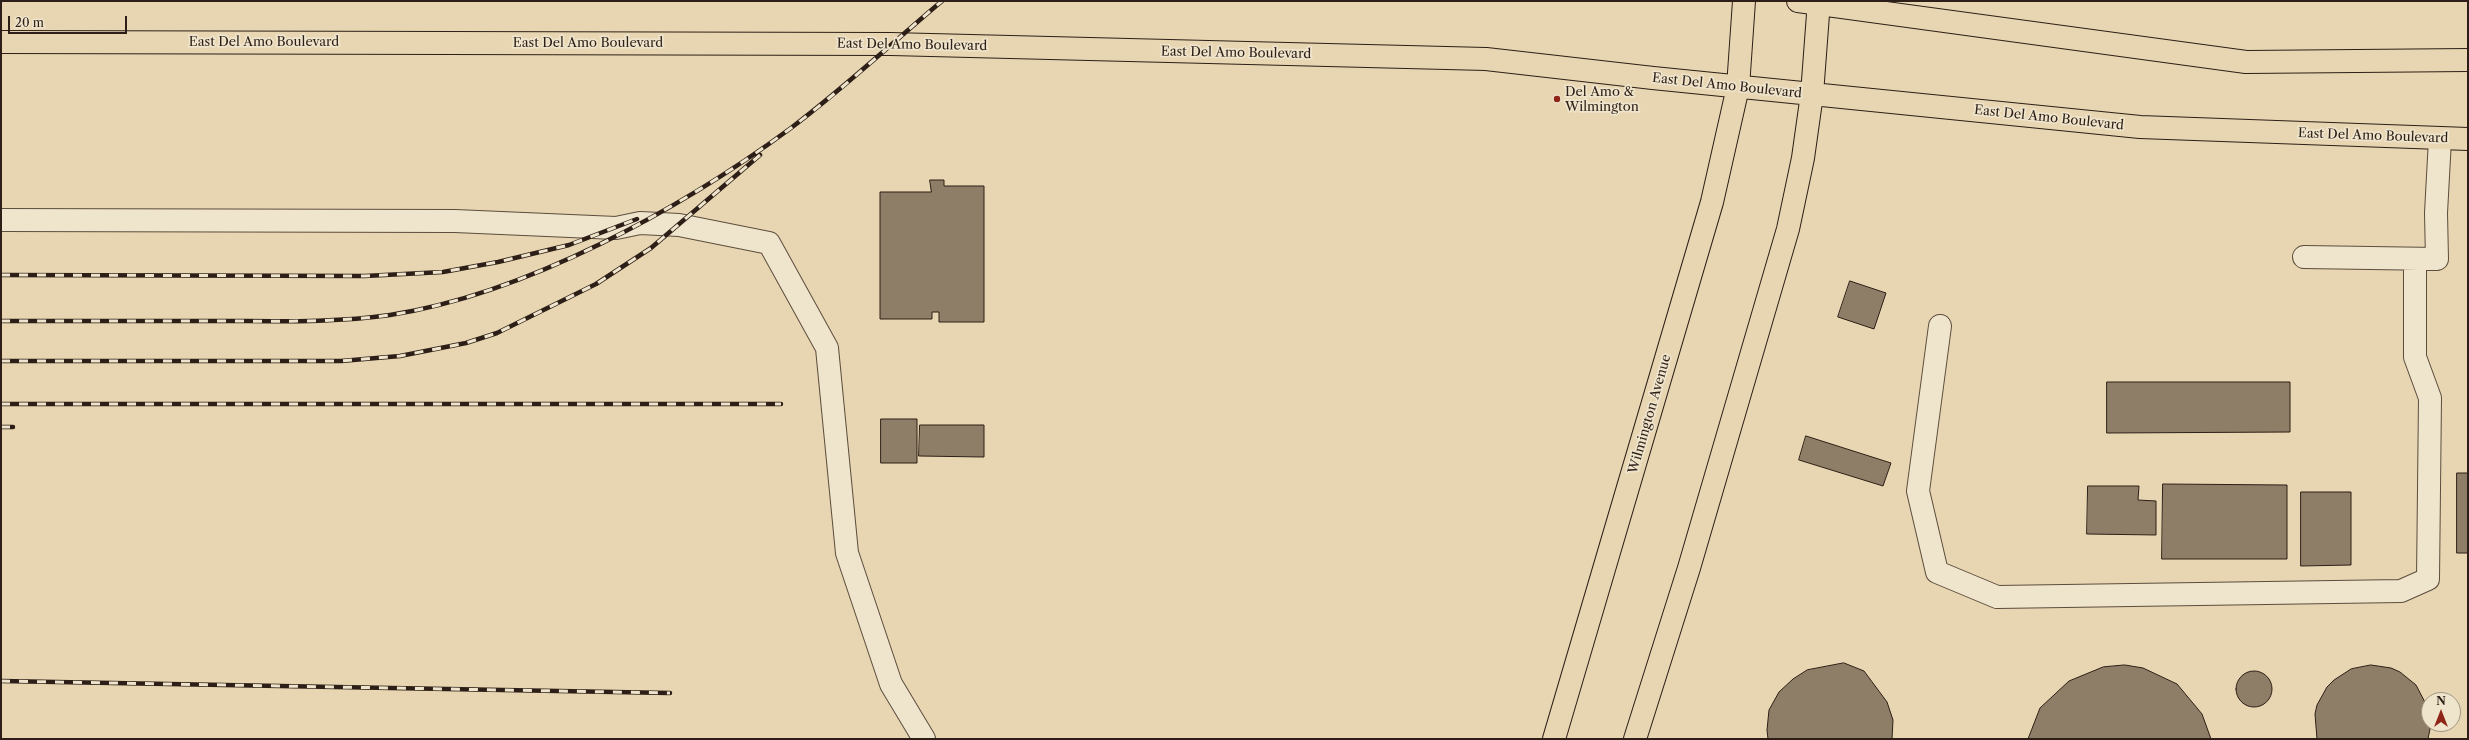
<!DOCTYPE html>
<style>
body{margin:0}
#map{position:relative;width:2469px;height:740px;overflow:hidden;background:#e7d6b1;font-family:"Libre Caslon Text",serif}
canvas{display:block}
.frame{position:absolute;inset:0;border:2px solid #2d1f17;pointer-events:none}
.north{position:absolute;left:2421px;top:692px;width:40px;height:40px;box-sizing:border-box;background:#efe4cc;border:1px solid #a19584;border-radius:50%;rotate:0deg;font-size:11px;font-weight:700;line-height:16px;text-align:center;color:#2d1f17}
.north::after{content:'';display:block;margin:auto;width:14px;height:18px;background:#8f2418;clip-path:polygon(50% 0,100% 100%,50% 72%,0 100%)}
.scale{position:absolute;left:8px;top:16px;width:119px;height:18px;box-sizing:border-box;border:2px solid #2d1f17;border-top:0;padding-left:5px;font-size:12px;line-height:14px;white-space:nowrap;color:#2d1f17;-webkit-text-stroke:3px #efe4cc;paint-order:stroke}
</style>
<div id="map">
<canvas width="2469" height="740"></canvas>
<div class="frame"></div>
<div class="north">N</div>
<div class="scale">20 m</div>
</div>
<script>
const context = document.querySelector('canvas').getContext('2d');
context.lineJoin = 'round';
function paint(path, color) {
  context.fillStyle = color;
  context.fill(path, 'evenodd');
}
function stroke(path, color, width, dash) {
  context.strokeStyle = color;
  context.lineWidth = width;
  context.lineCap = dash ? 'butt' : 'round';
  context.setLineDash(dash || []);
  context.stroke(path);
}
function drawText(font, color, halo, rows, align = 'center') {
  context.font = font + ' "Libre Caslon Text",serif';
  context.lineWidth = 3.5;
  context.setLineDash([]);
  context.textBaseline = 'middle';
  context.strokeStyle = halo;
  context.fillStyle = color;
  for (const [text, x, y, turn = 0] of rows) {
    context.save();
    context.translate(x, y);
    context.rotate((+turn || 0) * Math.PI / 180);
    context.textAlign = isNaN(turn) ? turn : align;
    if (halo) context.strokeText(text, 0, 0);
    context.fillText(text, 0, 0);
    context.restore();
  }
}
const building = new Path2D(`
 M930,180H944V186H984V322H939V312H932V319H880V192H931Z
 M1850,281L1886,293L1874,329L1838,317Z
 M2107,382H2290V432L2107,433Z
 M881,419H917V463H881Z
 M920,425H984V457L919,456Z
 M1806,436L1891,463L1883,486L1799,460Z
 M2457,473H2468V553H2457Z
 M2163,484L2287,485V559H2162Z
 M2088,486H2139L2138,500L2156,501V535L2087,534Z
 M2301,492H2351V565L2301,566Z
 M1844,663L1864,671L1887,702L1893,720L1892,739H1768L1767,730L1769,710L1779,692L1793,679L1807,670Z
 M2125,665L2143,668L2177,684L2202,714L2211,739H2028L2040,708L2069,681L2103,667Z
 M2371,665L2391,668L2400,672L2416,685L2429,710L2431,724L2428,739H2317L2315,714L2317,705L2327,687L2334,680L2351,669Z
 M2236 689a18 18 0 1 1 36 0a18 18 0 1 1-36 0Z`);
paint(building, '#8e7e67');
stroke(building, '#2d1f17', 1);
const minor = new Path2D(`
 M1,220L455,221L616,228L640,223L679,225L769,243L827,348L847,553L891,684L924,739
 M2304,257L2437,259L2436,213L2440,139
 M1940,326L1918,491L1937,572L1997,597L2401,591L2428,579L2430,398L2415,357V259`);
const major = new Path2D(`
 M1798,1L2246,62L2468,60
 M1,42L891,44L1486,59L1653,78L2140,127L2468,139
 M1554,739L1712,202L1738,87L1744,1
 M1635,739L1689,568L1788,229L1803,158L1812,94L1819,1`);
stroke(minor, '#5c4d3e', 24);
stroke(major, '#2d1f17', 24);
stroke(minor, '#efe4cc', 22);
stroke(major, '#e7d6b1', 22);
const rail = new Path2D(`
 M1,275L365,276L443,272L498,262L569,245L637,219
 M1,321C74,321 146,321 219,321C276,321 333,323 390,315C526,294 681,209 791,128C843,89 892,43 942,1
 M1,361H341L400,356L466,343L497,333L596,284L651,248L760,155
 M1,404H781
 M1,427H13
 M1,681L670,693`);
stroke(rail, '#2d1f17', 4.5);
stroke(rail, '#efe4cc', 3, [9]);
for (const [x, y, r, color] of [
 [1557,99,4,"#8f2418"]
]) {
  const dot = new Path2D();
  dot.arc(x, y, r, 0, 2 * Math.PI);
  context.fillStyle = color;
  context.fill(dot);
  stroke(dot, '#efe4cc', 1.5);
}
drawText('13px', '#2d1f17', '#efe4cc', [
 ["East Del Amo Boulevard",264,42],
 ["East Del Amo Boulevard",588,43],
 ["East Del Amo Boulevard",912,45,1],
 ["East Del Amo Boulevard",1236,53,1],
 ["East Del Amo Boulevard",1727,86,6],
 ["East Del Amo Boulevard",2049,118,6],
 ["East Del Amo Boulevard",2373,136,2],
 ["Wilmington Avenue",1650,414,-74]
]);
drawText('13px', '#2d1f17', '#efe4cc', [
 ["Del Amo &",1565,92],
 ["Wilmington",1565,107]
], 'left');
</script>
